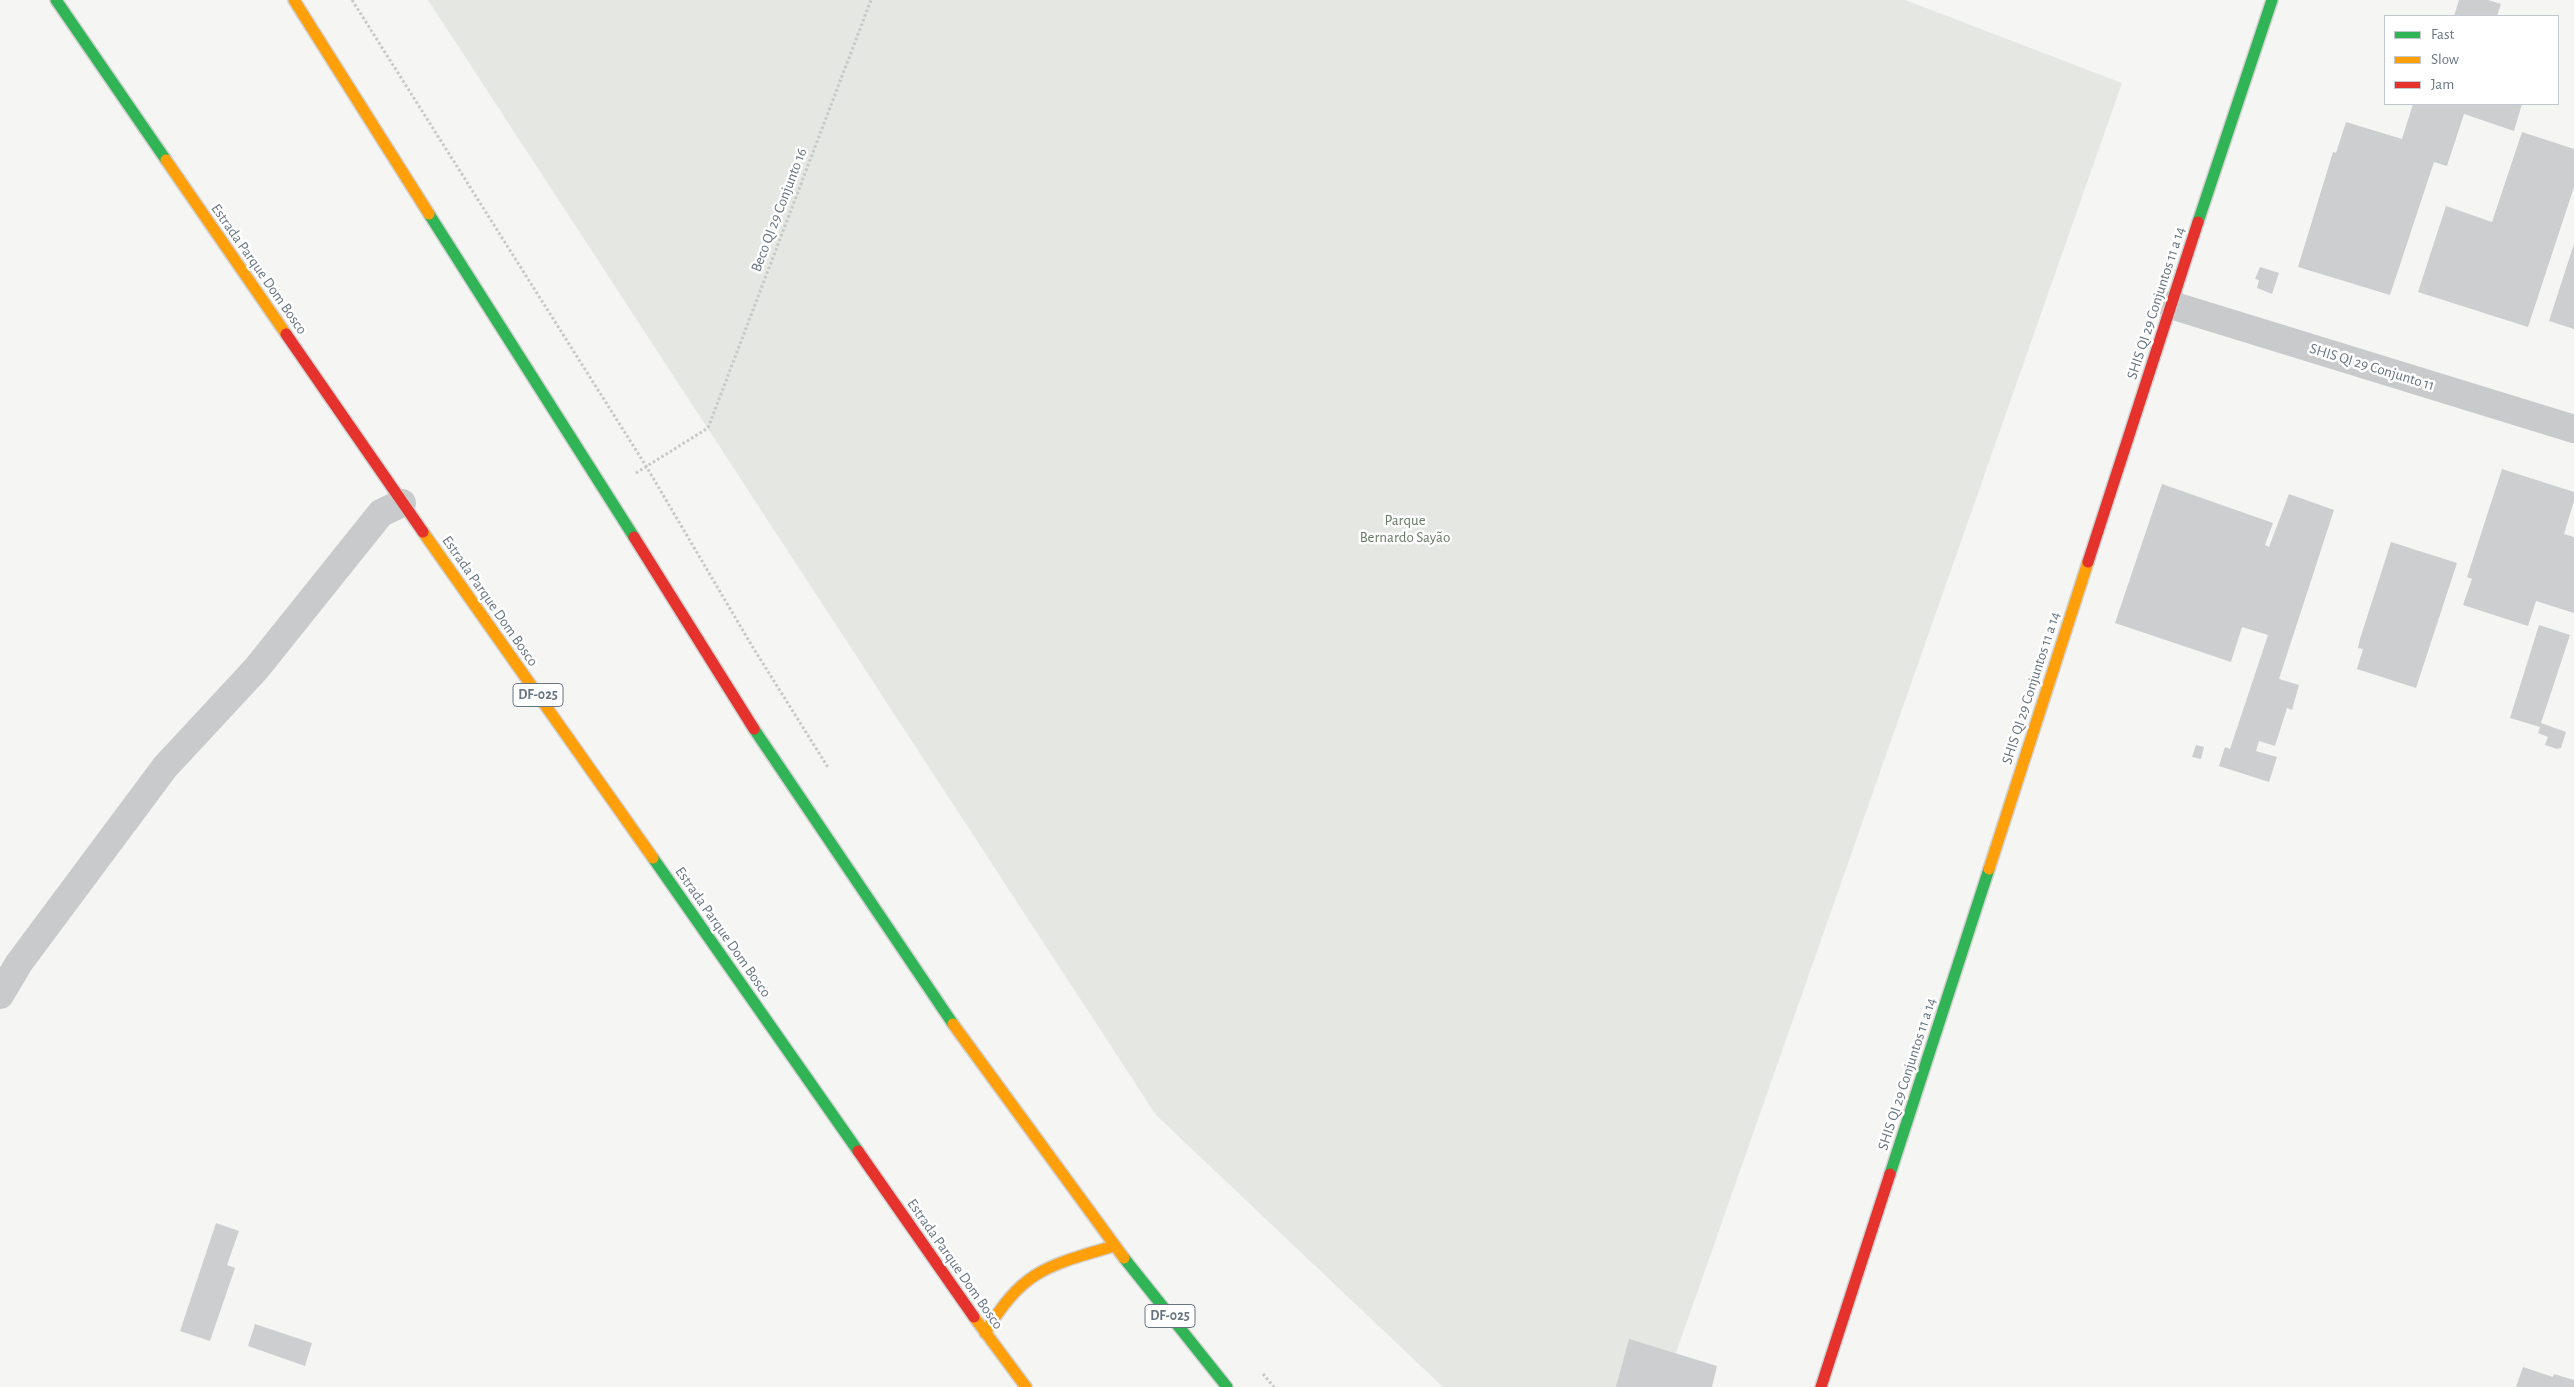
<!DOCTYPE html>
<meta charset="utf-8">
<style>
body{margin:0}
#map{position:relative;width:2574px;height:1387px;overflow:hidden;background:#f5f5f4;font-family:"Alegreya Sans",sans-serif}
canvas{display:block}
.legend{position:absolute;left:2384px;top:15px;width:175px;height:90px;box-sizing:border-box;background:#fff;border:1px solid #c2c8cd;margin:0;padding:6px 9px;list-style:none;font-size:15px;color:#677582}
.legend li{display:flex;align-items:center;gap:10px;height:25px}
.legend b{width:25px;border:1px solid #c2c8cd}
</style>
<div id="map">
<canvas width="2574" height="1387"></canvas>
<ul class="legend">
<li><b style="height:6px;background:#30b455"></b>Fast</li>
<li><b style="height:6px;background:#ff9f0a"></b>Slow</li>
<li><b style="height:6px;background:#e5322d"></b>Jam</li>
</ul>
</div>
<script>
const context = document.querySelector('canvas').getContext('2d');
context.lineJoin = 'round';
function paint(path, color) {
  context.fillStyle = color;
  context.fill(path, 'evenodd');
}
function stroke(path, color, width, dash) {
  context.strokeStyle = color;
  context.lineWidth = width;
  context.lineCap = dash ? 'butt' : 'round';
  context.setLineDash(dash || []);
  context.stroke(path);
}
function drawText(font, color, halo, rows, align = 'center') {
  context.font = font + ' "Alegreya Sans",sans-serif';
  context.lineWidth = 5;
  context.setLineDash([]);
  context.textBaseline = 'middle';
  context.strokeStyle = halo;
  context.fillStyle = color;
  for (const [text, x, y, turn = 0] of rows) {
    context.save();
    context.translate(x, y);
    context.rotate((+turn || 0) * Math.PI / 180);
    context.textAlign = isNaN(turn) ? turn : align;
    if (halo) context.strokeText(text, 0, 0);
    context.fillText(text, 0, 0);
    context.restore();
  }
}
paint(new Path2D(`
 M428,0H1905L2122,83L1664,1387H1443L1156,1115Z`), '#e4e7e2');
paint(new Path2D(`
 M2459,0H2488L2501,4L2497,16H2454Z
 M2413,104H2522L2514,131L2464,114L2447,166L2434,162L2390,295L2298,267L2333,152L2336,153L2346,122L2402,139Z
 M2522,132L2574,149V187L2528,327L2418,292L2446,206L2492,222Z
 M2574,244V329L2549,321Z
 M2260,267L2279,273L2272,294L2257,288L2259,280L2255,279Z
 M2502,469L2574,492V501L2564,534L2574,537V613L2536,601L2528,626L2463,605L2472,579L2467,577Z
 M2162,484L2273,523L2265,545L2269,547L2289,494L2334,510L2279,679L2299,685L2292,710L2287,708L2275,746L2259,741L2256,751L2277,757L2269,782L2219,766L2225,747L2230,749L2268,635L2242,627L2231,662L2115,623Z
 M2391,542L2457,563L2416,688L2357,669L2363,649L2358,648L2360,639Z
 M2539,625L2570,635L2541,723L2566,732L2561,748L2557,749L2545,745L2548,737L2538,733L2540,727L2510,718Z
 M2196,745L2204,747L2201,759L2192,757Z
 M216,1223L239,1231L227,1265L235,1268L210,1341L180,1331Z
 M255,1324L312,1343L305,1366L248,1346Z
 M1629,1339L1717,1366L1712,1387H1616Z
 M2523,1367L2553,1377L2554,1374L2574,1380V1387H2516Z`), '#cdcecf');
const fast = new Path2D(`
 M56,0L166,160
 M429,214L634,537
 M2198,222L2272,0
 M754,729L953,1024
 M653,858L858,1151
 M1890,1174L1989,869
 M1124,1258L1227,1387`);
const slow = new Path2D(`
 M294,0L429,214
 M166,160L286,334
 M423,532L653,858
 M1989,869L2088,562
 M953,1024L1124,1258
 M974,1317L1026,1387
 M985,1333C1023,1270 1046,1266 1114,1246`);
const jam = new Path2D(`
 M286,334L423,532
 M634,537L754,729
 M2088,562L2198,222
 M858,1151L974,1317
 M1821,1387L1890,1174`);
stroke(fast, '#d1d1d2', 14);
stroke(slow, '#d1d1d2', 14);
stroke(jam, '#d1d1d2', 14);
stroke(new Path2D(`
 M352,0L646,466L752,646L829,769
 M636,473L708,428L871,0
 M1263,1374L1274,1387`), '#c7c8c9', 3, [2.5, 2.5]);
stroke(new Path2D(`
 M2171,305L2574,429
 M0,995L19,963L165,767L256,669L381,513L402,503`), '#c9cacb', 28);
stroke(fast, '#30b455', 11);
stroke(slow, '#ff9f0a', 11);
stroke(jam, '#e5322d', 11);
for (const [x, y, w] of [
 [538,695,50],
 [1170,1316,50]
]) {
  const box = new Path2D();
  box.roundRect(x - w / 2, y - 11.5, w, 23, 4);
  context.fillStyle = '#fff';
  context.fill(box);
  stroke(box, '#677582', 1);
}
drawText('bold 14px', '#677582', null, [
 ["DF-025",538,695],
 ["DF-025",1170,1316]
]);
drawText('15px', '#677582', '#fff', [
 ["Beco QI 29 Conjunto 16",779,210,-69],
 ["Estrada Parque Dom Bosco",259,269,55],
 ["SHIS QI 29 Conjuntos 11 a 14",2156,303,-72],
 ["SHIS QI 29 Conjunto 11",2372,367,17],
 ["Estrada Parque Dom Bosco",490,601,55],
 ["SHIS QI 29 Conjuntos 11 a 14",2031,688,-72],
 ["Estrada Parque Dom Bosco",723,932,55],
 ["SHIS QI 29 Conjuntos 11 a 14",1907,1074,-72],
 ["Estrada Parque Dom Bosco",955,1264,55]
]);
drawText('15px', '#687a65', '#fff', [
 ["Parque",1405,520],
 ["Bernardo Sayão",1405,537]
]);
</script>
